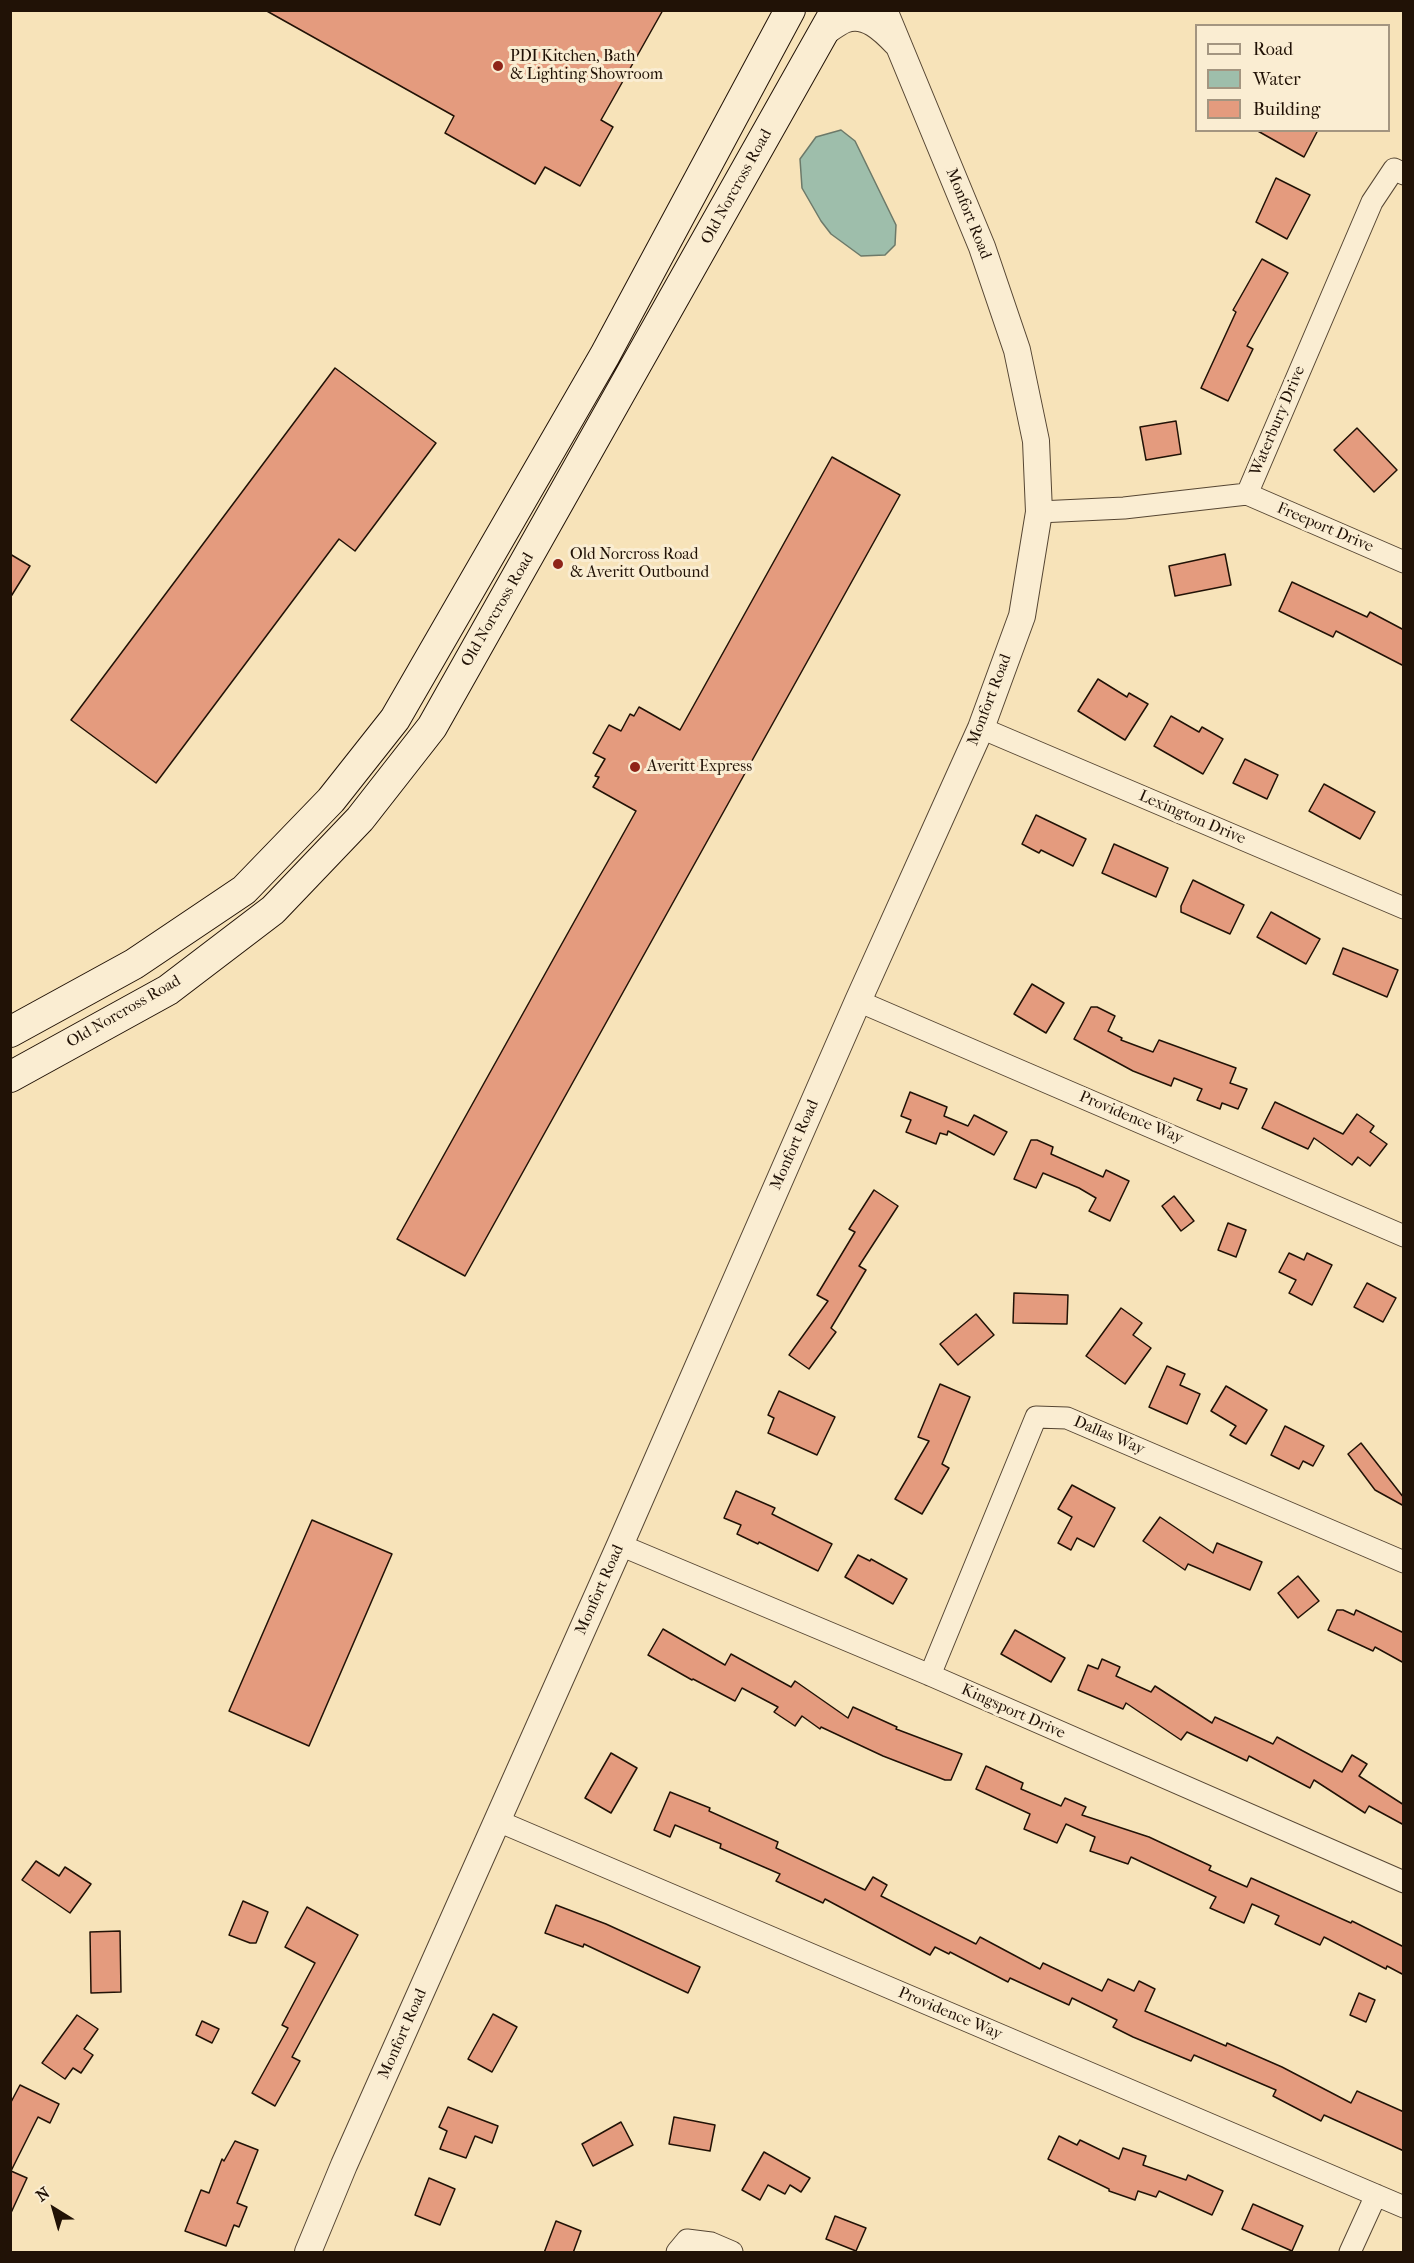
<!DOCTYPE html>
<style>
body{margin:0}
#map{position:relative;width:1414px;height:2263px;overflow:hidden;background:#f7e3b9;font-family:"IM FELL French Canon",serif}
canvas{display:block}
.frame{position:absolute;inset:0;border:12px solid #211206;pointer-events:none}
.legend{position:absolute;left:1195px;top:24px;width:195px;height:108px;box-sizing:border-box;background:#faedd2;border:2px solid #a39580;margin:0;padding:8px 10px;list-style:none;font-size:18px;color:#211206}
.legend li{display:flex;align-items:center;gap:12px;height:30px}
.legend b{width:30px;border:2px solid #a39580}
.north{position:absolute;left:24px;top:2179px;width:60px;height:60px;-webkit-text-stroke:4px #faedd2;paint-order:stroke;rotate:323deg;font-size:16px;font-weight:700;line-height:24px;text-align:center;color:#211206}
.north::after{content:'';display:block;margin:auto;width:21px;height:27px;background:#211206;clip-path:polygon(50% 0,100% 100%,50% 72%,0 100%)}
</style>
<div id="map">
<canvas width="1414" height="2263"></canvas>
<div class="frame"></div>
<ul class="legend">
<li><b style="height:8px;background:#faedd2"></b>Road</li>
<li><b style="height:16px;background:#9ebeab"></b>Water</li>
<li><b style="height:16px;background:#e49b7e"></b>Building</li>
</ul>
<div class="north">N</div>
</div>
<script>
const context = document.querySelector('canvas').getContext('2d');
context.lineJoin = 'round';
function paint(path, color) {
  context.fillStyle = color;
  context.fill(path, 'evenodd');
}
function stroke(path, color, width, dash) {
  context.strokeStyle = color;
  context.lineWidth = width;
  context.lineCap = dash ? 'butt' : 'round';
  context.setLineDash(dash || []);
  context.stroke(path);
}
function drawText(font, color, halo, rows, align = 'center') {
  context.font = font + ' "IM FELL French Canon",serif';
  context.lineWidth = 6;
  context.setLineDash([]);
  context.textBaseline = 'middle';
  context.strokeStyle = halo;
  context.fillStyle = color;
  for (const [text, x, y, turn = 0] of rows) {
    context.save();
    context.translate(x, y);
    context.rotate((+turn || 0) * Math.PI / 180);
    context.textAlign = isNaN(turn) ? turn : align;
    if (halo) context.strokeText(text, 0, 0);
    context.fillText(text, 0, 0);
    context.restore();
  }
}
const water = new Path2D(`
 M841,130L855,141L896,225L895,245L885,255L861,256L831,234L821,221L802,188L800,159L816,137Z`);
paint(water, '#9ebeab');
stroke(water, '#6c7969', 1.5);
const building = new Path2D(`
 M265,10H663L601,120L613,127L580,186L545,167L535,184L445,133L454,116Z
 M1256,130H1318L1304,157Z
 M1276,178L1310,195L1287,239L1256,222Z
 M1262,259L1288,273L1247,346L1253,349L1228,401L1201,388L1236,312L1233,310Z
 M335,368L436,443L355,551L339,539L156,783L71,720Z
 M1176,421L1181,454L1146,460L1140,427Z
 M1357,428L1397,470L1374,492L1334,450Z
 M832,457L900,495L465,1276L397,1239L636,811L593,787L599,777L595,776L605,759L593,753L609,725L621,731L630,714L634,716L639,707L680,730Z
 M10,554L30,566L10,598Z
 M1225,554L1231,585L1175,596L1169,566Z
 M1292,582L1367,617L1370,612L1404,630V666L1336,631L1333,637L1279,611Z
 M1098,679L1127,697L1129,693L1148,704L1125,740L1078,711Z
 M1171,716L1199,732L1202,727L1223,739L1203,774L1154,746Z
 M1245,759L1278,775L1267,799L1233,783Z
 M1324,784L1375,812L1360,839L1309,811Z
 M1036,815L1086,839L1073,866L1041,850L1039,853L1022,844Z
 M1114,844L1168,868L1156,897L1102,873Z
 M1193,880L1244,905L1230,934L1181,912V906Z
 M1271,912L1320,939L1306,964L1257,937Z
 M1343,948L1398,970L1387,997L1333,974Z
 M1032,984L1064,1003L1046,1033L1014,1014Z
 M1091,1007H1097L1115,1016L1108,1031L1122,1038L1121,1040L1153,1052L1159,1040L1236,1068L1230,1083L1247,1089L1238,1109L1222,1103L1220,1109L1197,1100L1202,1089L1174,1078L1171,1086L1133,1071L1074,1039Z
 M910,1092L947,1107L944,1116L968,1126L974,1115L1007,1132L994,1155L948,1131L947,1135L940,1133L936,1144L906,1132L911,1120L901,1116Z
 M1275,1102L1343,1134L1357,1114L1374,1126L1370,1132L1387,1144L1370,1166L1358,1157L1352,1165L1314,1138L1308,1149L1262,1128Z
 M1031,1140H1037L1053,1147L1051,1154L1103,1177L1106,1170L1129,1181L1110,1221L1089,1211L1096,1198L1079,1188L1043,1173L1036,1188L1014,1179Z
 M874,1190L898,1206L859,1266L866,1270L831,1328L836,1332L809,1369L789,1355L828,1301L817,1295L855,1232L849,1229Z
 M1174,1196L1194,1221L1181,1231L1162,1206Z
 M1228,1223L1246,1230L1236,1257L1218,1250Z
 M1289,1253L1304,1260L1307,1253L1332,1265L1312,1305L1289,1293L1296,1280L1279,1272Z
 M1367,1283L1396,1298L1383,1322L1354,1307Z
 M1014,1293L1068,1295L1067,1324L1013,1323Z
 M1121,1308L1142,1323L1133,1335L1151,1348L1125,1384L1086,1356Z
 M976,1314L994,1335L958,1365L940,1344Z
 M1167,1366L1185,1374L1180,1385L1200,1394L1187,1424L1149,1407Z
 M940,1384L970,1397L942,1464L949,1468L922,1514L895,1499L929,1441L918,1437Z
 M1226,1386L1267,1410L1246,1444L1230,1435L1236,1426L1211,1411Z
 M779,1391L835,1417L817,1455L768,1433L774,1418L768,1415Z
 M1285,1426L1324,1446L1313,1466L1303,1461L1299,1469L1271,1455Z
 M1361,1443L1404,1498V1506L1375,1490L1348,1454Z
 M1072,1485L1115,1508L1094,1547L1077,1538L1071,1550L1058,1543L1072,1517L1058,1509Z
 M736,1491L775,1508L772,1514L832,1544L818,1571L759,1542L758,1544L737,1534L741,1525L724,1518Z
 M1160,1517L1213,1553L1217,1543L1262,1562L1250,1590L1188,1564L1185,1570L1143,1541Z
 M312,1520L392,1554L309,1746L229,1711Z
 M858,1555L870,1561L871,1559L907,1579L893,1604L845,1577Z
 M1298,1576L1319,1601L1298,1618L1278,1593Z
 M1337,1610H1343L1354,1615L1356,1610L1404,1633V1663L1375,1647L1373,1651L1328,1630Z
 M663,1629L725,1665L731,1654L791,1687L795,1681L848,1718L853,1707L897,1727L896,1729L962,1754L951,1780H945L883,1756L821,1727L820,1729L802,1716L795,1726L774,1712L778,1707L742,1688L735,1701L693,1679L692,1680L648,1655Z
 M1015,1630L1065,1658L1051,1682L1001,1654Z
 M1102,1659L1120,1667L1116,1676L1151,1692L1155,1686L1212,1723L1215,1717L1273,1744L1277,1737L1342,1772L1352,1755L1367,1764L1359,1776L1404,1805V1825L1369,1806L1365,1813L1314,1780L1310,1788L1249,1756L1247,1761L1187,1732L1181,1740L1126,1703L1123,1709L1078,1690L1088,1665L1098,1669Z
 M611,1753L637,1768L611,1813L585,1798Z
 M986,1766L1023,1783L1021,1789L1061,1806L1065,1798L1086,1807L1082,1815L1149,1837L1211,1866L1209,1870L1247,1887L1251,1878L1351,1923L1352,1921L1404,1947V1975L1387,1966L1386,1969L1324,1937L1320,1945L1275,1924L1279,1916L1252,1904L1244,1923L1210,1908L1216,1897L1131,1857L1128,1864L1090,1851L1095,1837L1066,1824L1057,1843L1024,1829L1030,1814L976,1789Z
 M670,1792L710,1808L709,1811L778,1842L776,1848L865,1890L873,1877L887,1885L881,1896L976,1944L980,1937L1040,1969L1043,1963L1102,1991L1108,1979L1134,1991L1139,1981L1155,1989L1145,2011L1226,2046L1227,2043L1282,2067L1351,2103L1357,2091L1404,2112V2151L1324,2115L1321,2121L1273,2096L1276,2090L1194,2055L1191,2061L1133,2037L1113,2027L1117,2020L1072,1998L1069,2005L1010,1978L1008,1982L950,1952L949,1954L935,1947L930,1955L825,1899L823,1903L776,1881L780,1874L720,1848L721,1844L675,1825L670,1837L654,1830Z
 M36,1861L59,1876L65,1867L91,1884L70,1913L22,1880Z
 M243,1901L268,1912L256,1943H250L229,1935Z
 M556,1905L606,1924L700,1967L688,1993L584,1944L583,1947L545,1933Z
 M307,1907L358,1935L292,2057L300,2061L275,2106L252,2093L288,2028L282,2025L315,1963L285,1947Z
 M120,1931L121,1992L91,1993L90,1932Z
 M1359,1993L1375,2000L1366,2022L1350,2015Z
 M493,2014L517,2027L492,2072L468,2059Z
 M77,2015L98,2029L84,2049L93,2055L81,2073L73,2068L65,2079L42,2063Z
 M202,2021L219,2029L212,2043L196,2035Z
 M20,2085L59,2104L50,2123L38,2117L11,2171L27,2178L10,2215V2104Z
 M448,2107L498,2126L492,2143L475,2136L466,2158L440,2149L447,2131L439,2127Z
 M674,2117L715,2125L710,2151L669,2144Z
 M621,2122L633,2145L593,2166L582,2144Z
 M1059,2136L1077,2145L1080,2140L1119,2159L1123,2148L1146,2156L1143,2165L1186,2180L1188,2175L1223,2191L1212,2215L1159,2191L1156,2197L1138,2191L1135,2200L1109,2191V2189L1048,2159Z
 M235,2141L258,2150L237,2203L247,2207L239,2227L234,2225L226,2246L185,2231L201,2190L209,2193L222,2159L224,2161Z
 M764,2152L810,2178L801,2192L790,2185L785,2194L768,2185L760,2200L742,2190Z
 M429,2178L455,2189L440,2225L415,2215Z
 M1253,2204L1303,2226L1292,2251L1242,2229Z
 M835,2216L866,2228L856,2251L826,2239Z
 M556,2221L581,2231L573,2253H544Z`);
paint(building, '#e49b7e');
stroke(building, '#211206', 1.5);
const minor = new Path2D(`
 M1247,494L1404,562
 M1039,512L1124,508L1247,494L1372,202L1394,169L1404,174
 M981,728L1404,908
 M858,1001L1404,1236
 M620,1545L930,1675L1404,1882
 M930,1675L1036,1417L1067,1418L1404,1562
 M498,1821L1404,2207
 M677,2252L687,2240L711,2243L732,2252
 M1350,2252L1376,2195`);
const tertiary = new Path2D(`
 M823,33C830,29 837,23 844,20C865,11 884,30 897,44
 M308,2252L344,2165L620,1545L858,1001L981,728L1022,616L1039,512L1036,441L1017,350L982,247L884,10`);
const secondary = new Path2D(`
 M10,1032L134,964L244,890L331,800L395,719L605,355L790,10
 M10,1077L168,990L273,910L360,819L432,727L836,10`);
stroke(minor, '#564633', 23);
stroke(tertiary, '#564633', 28);
stroke(secondary, '#211206', 32);
stroke(minor, '#faedd2', 21);
stroke(tertiary, '#faedd2', 26);
stroke(secondary, '#faedd2', 30);
for (const [x, y, r, color] of [
 [498,66,6,"#8f2418"],
 [558,564,6,"#8f2418"],
 [635,767,6,"#8f2418"]
]) {
  const dot = new Path2D();
  dot.arc(x, y, r, 0, 2 * Math.PI);
  context.fillStyle = color;
  context.fill(dot);
  stroke(dot, '#faedd2', 2);
}
drawText('16px', '#211206', '#faedd2', [
 ["PDI Kitchen, Bath",510,57],
 ["& Lighting Showroom",510,75],
 ["Old Norcross Road",570,555],
 ["& Averitt Outbound",570,573],
 ["Averitt Express",647,767]
], 'left');
drawText('16px', '#211206', '#faedd2', [
 ["Old Norcross Road",737,187,-61],
 ["Monfort Road",968,214,68],
 ["Waterbury Drive",1278,421,-67],
 ["Freeport Drive",1325,528,23],
 ["Old Norcross Road",498,610,-60],
 ["Monfort Road",990,700,-69],
 ["Lexington Drive",1192,818,23],
 ["Old Norcross Road",124,1012,-30],
 ["Providence Way",1131,1118,23],
 ["Monfort Road",795,1145,-66],
 ["Dallas Way",1109,1436,23],
 ["Monfort Road",600,1590,-66],
 ["Kingsport Drive",1013,1712,24],
 ["Providence Way",950,2014,23],
 ["Monfort Road",403,2034,-66]
]);
</script>
